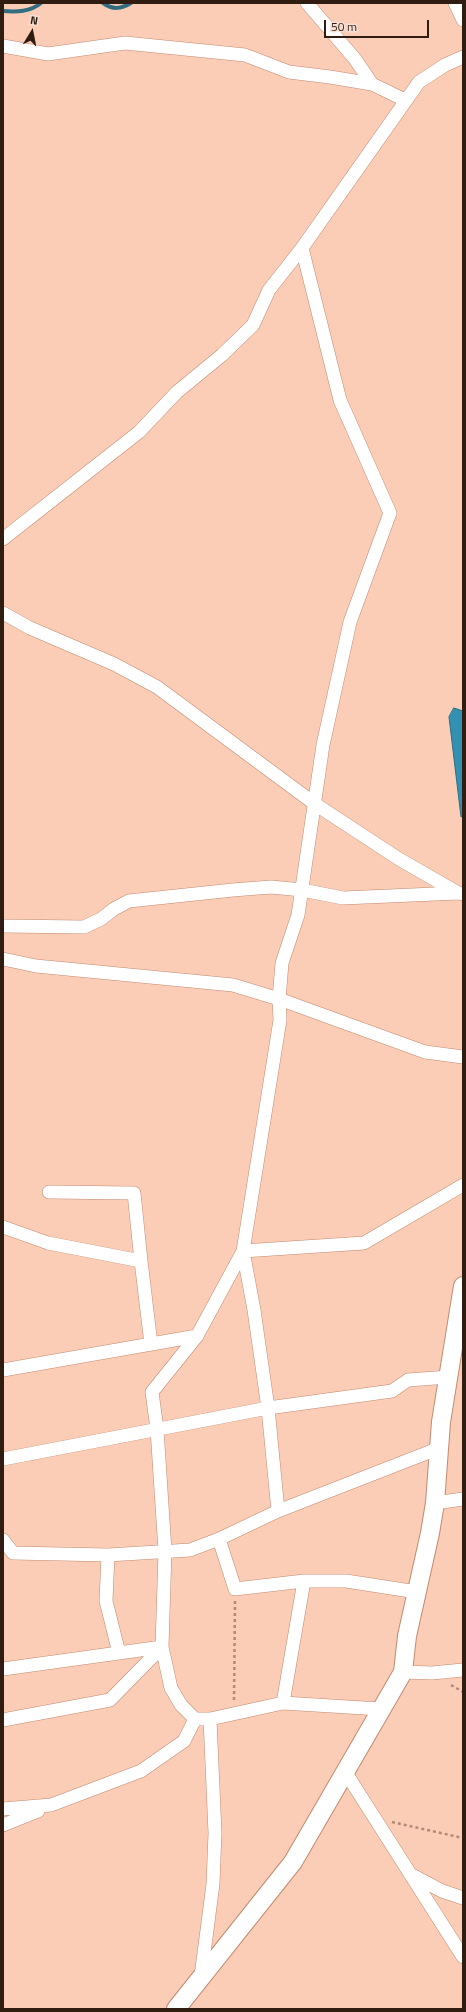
<!DOCTYPE html>
<style>
body{margin:0}
#map{position:relative;width:466px;height:2012px;overflow:hidden;background:#fbccb6;font-family:"Titillium Web",sans-serif}
canvas{display:block}
.frame{position:absolute;inset:0;border:4px solid #311c11;pointer-events:none}
.north{position:absolute;left:12px;top:12px;width:40px;height:40px;-webkit-text-stroke:3px #f7dfd4;paint-order:stroke;rotate:10deg;font-size:11px;font-weight:700;line-height:16px;text-align:center;color:#311c11}
.north::after{content:'';display:block;margin:auto;width:14px;height:18px;background:#311c11;clip-path:polygon(50% 0,100% 100%,50% 72%,0 100%)}
.scale{position:absolute;left:324px;top:20px;width:105px;height:18px;box-sizing:border-box;border:2px solid #311c11;border-top:0;padding-left:5px;font-size:12px;line-height:14px;white-space:nowrap;color:#311c11;-webkit-text-stroke:3px #f7dfd4;paint-order:stroke}
</style>
<div id="map">
<canvas width="466" height="2012"></canvas>
<div class="frame"></div>
<div class="north">N</div>
<div class="scale">50 m</div>
</div>
<script>
const context = document.querySelector('canvas').getContext('2d');
context.lineJoin = 'round';
function paint(path, color) {
  context.fillStyle = color;
  context.fill(path, 'evenodd');
}
function stroke(path, color, width, dash) {
  context.strokeStyle = color;
  context.lineWidth = width;
  context.lineCap = dash ? 'butt' : 'round';
  context.setLineDash(dash || []);
  context.stroke(path);
}
const water = new Path2D(`
 M454,708L463,711V816L461,817L449,717Z`);
paint(water, '#3290b2');
stroke(water, '#326d82', 1);
stroke(new Path2D(`
 M103,3C113,10 121,9 131,3
 M3,11C17,12 30,12 41,3`), '#326d82', 4);
const street = new Path2D(`
 M307,3L355,59L372,84L405,100
 M455,3L463,20
 M3,46L48,54L125,43L245,55L289,72L330,77L372,84
 M3,539L139,432L177,392L222,355L253,325L269,290L302,248
 M3,613L30,628L114,664L157,687L315,804L399,859L458,893L463,894
 M3,926L84,927L101,919L114,909L129,901L233,890L271,887L302,890L343,898L458,893
 M3,959L36,966L233,985L279,999L425,1052L463,1057
 M49,1192L134,1193L141,1261
 M3,1227L48,1243L141,1261L151,1344
 M3,1370L197,1336
 M3,1459L268,1408L392,1391L408,1380L449,1377
 M435,1503L463,1499
 M278,1511L268,1408L254,1310L243,1251L280,1020L279,999L282,963L298,915L323,745L350,622L390,513L340,400L302,248L419,82L445,65L463,57
 M219,1539L235,1589L304,1581
 M3,1540L13,1553L108,1555L190,1550L219,1539L278,1511L437,1449
 M108,1555L106,1601L119,1653
 M417,1592L346,1581H304L283,1703L210,1719H195L181,1705L171,1688L162,1647L165,1551L157,1429L152,1392L197,1336L243,1251L364,1243L463,1185
 M3,1669L162,1647
 M403,1672L432,1673L463,1670
 M283,1703L380,1709
 M3,1720L110,1700L162,1647
 M346,1773L463,1957
 M3,1809L51,1805L141,1771L184,1741L195,1719
 M3,1825L38,1811
 M410,1874L442,1891L463,1898
 M201,1976L213,1884L215,1833L210,1719`);
const secondary = new Path2D(`
 M176,2009L293,1862L403,1672L407,1636L430,1533L435,1503L441,1422L463,1286`);
stroke(street, '#c08a70', 14);
stroke(secondary, '#c08a70', 20);
stroke(new Path2D(`
 M451,1685L463,1692
 M234,1700L235,1601
 M392,1822L463,1838`), '#b08b79', 2.5, [3, 3]);
stroke(street, '#fff', 13);
stroke(secondary, '#fff', 18);
</script>
